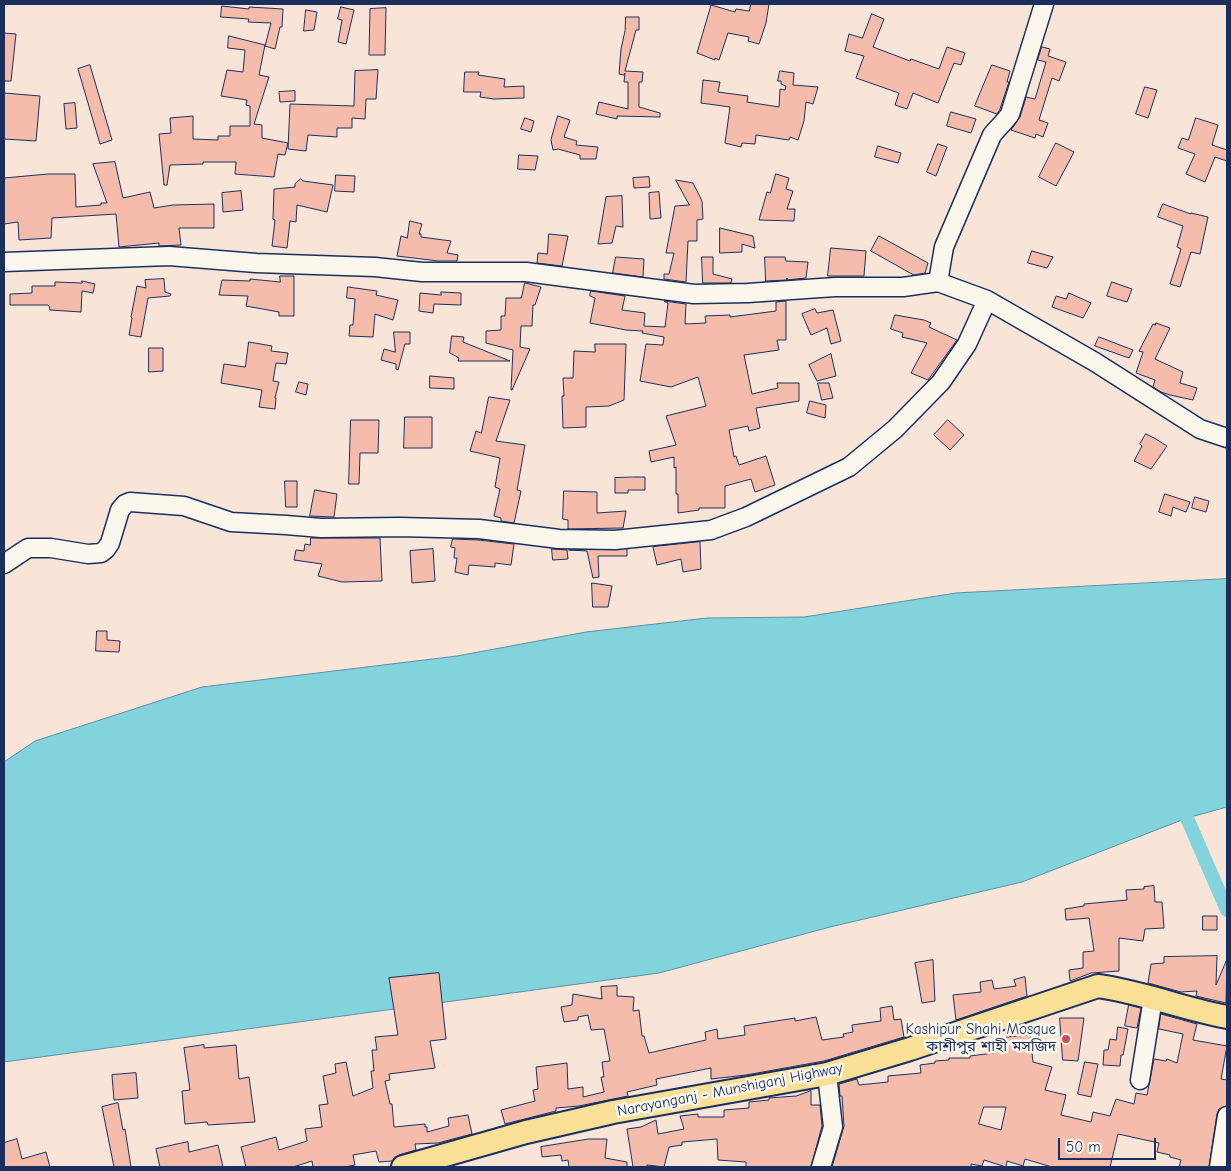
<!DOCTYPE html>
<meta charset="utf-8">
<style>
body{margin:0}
#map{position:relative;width:1231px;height:1171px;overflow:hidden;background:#f9e5d8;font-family:"Comic Neue",sans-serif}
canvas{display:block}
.frame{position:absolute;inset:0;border:5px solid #1b2f5e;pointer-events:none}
.scale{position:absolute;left:1058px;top:1138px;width:98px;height:22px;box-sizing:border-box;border:2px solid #1b2f5e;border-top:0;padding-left:6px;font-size:15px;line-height:18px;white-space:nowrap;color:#1b2f5e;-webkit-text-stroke:4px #fbf7ec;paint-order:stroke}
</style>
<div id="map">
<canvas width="1231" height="1171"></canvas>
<div class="frame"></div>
<div class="scale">50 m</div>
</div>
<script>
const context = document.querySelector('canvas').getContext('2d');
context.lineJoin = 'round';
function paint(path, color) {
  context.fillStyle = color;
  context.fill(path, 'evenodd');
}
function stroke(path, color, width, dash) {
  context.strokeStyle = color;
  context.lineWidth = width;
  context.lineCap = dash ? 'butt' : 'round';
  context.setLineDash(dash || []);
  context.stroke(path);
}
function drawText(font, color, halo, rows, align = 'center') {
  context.font = font + ' "Comic Neue","Noto Sans Bengali",sans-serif';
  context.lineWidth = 5;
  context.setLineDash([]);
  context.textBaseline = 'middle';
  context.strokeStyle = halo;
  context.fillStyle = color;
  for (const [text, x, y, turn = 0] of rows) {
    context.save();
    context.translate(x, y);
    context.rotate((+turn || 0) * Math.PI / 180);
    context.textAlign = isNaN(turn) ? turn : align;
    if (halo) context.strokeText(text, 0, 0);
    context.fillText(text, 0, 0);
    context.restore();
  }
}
const water = new Path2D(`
 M1227,579V807L1187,818L1022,882L830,927L659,973L4,1062V762L35,741L202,687L457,656L586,632L707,618L804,617L956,593Z`);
paint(water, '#82d3db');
stroke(water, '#5991a9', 1);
stroke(new Path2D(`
 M1187,818L1227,910`), '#82d3db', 14);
const building = new Path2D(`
 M751,4H769L766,23L759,44L748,41L749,37L728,33L719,60L715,58V60L697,53L711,5L735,12L736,9L749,11Z
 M222,6L249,9V7L283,9L282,27H280L275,49L265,46L271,23L248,22L249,19L221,17Z
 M341,7L354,10L346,44L338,42L342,20L338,19Z
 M386,8L385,55H369L370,9Z
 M306,10L317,12L314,30L304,31Z
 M872,14L884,19L873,47L910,61L911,59L939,69L947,47L965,53L961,65L954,63L938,103L913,93L907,109L895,105L899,93L856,78L864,56L845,51L849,34L862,38Z
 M626,17H639V30H636L625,71L643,72L642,82H639V107L660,113V117L617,116V119L596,114L599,102L628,109V82H624L625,73L624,75L619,74L621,49L625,31Z
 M4,33L16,34L11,81H4Z
 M229,36L265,45L259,75L269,77L254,124L262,125V138L288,143L285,155L278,154L274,177L235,174L236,162H203V164L170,165L167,185H164L159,134L171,133L170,118L193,116V139L218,140V136H230V126H250V106L246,105L247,100L221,96L227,70L243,72L245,50L228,48Z
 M1042,47L1050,49L1048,56L1066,62L1059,81L1052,78L1039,120L1048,123L1043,137L1036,134L1035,138L1011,130L1020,117L1026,97L1035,99L1046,62L1038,60Z
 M90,65L112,140L100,144L78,69Z
 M992,65L1010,71L1007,82H1009L1000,109L997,114L975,106Z
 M378,70L376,99H366L365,119L352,118V128H337V137L308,135L306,151L288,149L290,104L354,106L355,71Z
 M780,71L794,73L793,85L818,87L813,104L806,102L804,121L798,140L790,137L789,140L756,135L755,144L742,143L741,147L725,143L730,107L701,103L703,80L720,82L718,92L748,96L747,102L779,107L780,89L785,90L786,86L781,84V81H778Z
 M465,72H479L478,75L505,79L504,87L524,86V98L494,99L480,97L481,92H464Z
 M1145,87L1157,90L1148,118L1136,114Z
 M295,91V101L280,102L279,92Z
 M4,93L40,96L36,141L4,139Z
 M75,103L77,128L66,129L64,104Z
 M951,112L976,119L971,133L947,126Z
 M558,116L570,120L564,137L577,141L576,145L598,147L596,159H580V155L558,149L553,150L551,140Z
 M525,118L534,121L531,132L521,129Z
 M1196,118L1218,125L1212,145L1227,150V161L1215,157L1205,182L1186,174L1195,154L1178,148L1182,138L1188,140Z
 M1056,143L1074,152L1056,186L1039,177Z
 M938,144L947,147L936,176L927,172Z
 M878,146L901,153L898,163L875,157Z
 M519,155L538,156L535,170L518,169Z
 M115,162L123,198L150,192L154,208L173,205L214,204V228H179L181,245L159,246V243L119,247L116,214L52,218L51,238L19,240L18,222L4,224V178L48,174H75L76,207L101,205V203H107L93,164Z
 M776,174L789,178L786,189L793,191L787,209H795L794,221L759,220L767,192L770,193Z
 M336,175L355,176L354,192L335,191Z
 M649,177L650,187L634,188L633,178Z
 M301,179L303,181L333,185L327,212L297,205L296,222L290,221L287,248L272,246L275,220L273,219L274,189L295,187V184Z
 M676,180L693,183L702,201L703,219L697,220V241H688L686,282L664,279V274H669L674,253H666L675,206L689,205Z
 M241,191L243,210L223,212L222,193Z
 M659,192L661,218L650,219L649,193Z
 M622,196L623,227L616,226L612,243L598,244L606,197Z
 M1163,204L1191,214V213L1208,217L1200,254L1191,252L1180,287L1170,284L1181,249L1177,247L1183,226L1158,217Z
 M410,221L422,224L419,234H421V237L451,241L447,253L458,255L457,261H438L397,256L401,236L407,238Z
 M720,228L753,236L755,248L742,244V252L720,253Z
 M549,234L568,236L562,266L537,263L538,253L547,254Z
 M879,236L928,263L925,273L914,275L910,273L871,251Z
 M831,248L866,251L864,276H828Z
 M1032,251L1053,257L1047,268L1028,263Z
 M616,257L644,259L643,277L613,273Z
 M702,257H713V274L732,279L731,283H703Z
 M765,257H785L786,261L808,262L806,278L787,280V278V280L766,281Z
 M280,276H294V316H279V312L246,306L248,296L219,295L222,280L250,281V279L280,282Z
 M164,279L165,292L171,294L170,296L148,298L141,337L129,335L132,318L131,317L137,286L146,288L145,280Z
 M82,281L95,284L93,293L82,291L81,312L50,310L49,306L48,305H10V294L32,293V286H55V282L82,283Z
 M1112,282L1132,289L1127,302L1107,296Z
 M525,283L541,287L535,305H533L532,326H521L520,347L530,349L512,390H511L513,350L486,343V331L501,330V316H505L506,298H521Z
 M348,287L377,291L376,295L398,300L393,320L375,314L373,337L349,336L350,325H353L355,299L347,298Z
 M591,291L625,296L622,310L645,313L644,326L665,327L668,303L664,301L686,304L685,324L706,323L705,316L730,315V317L776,311V302L786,301V340H777L779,350L744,355L752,394L778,388L777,383H799V401L756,408L760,428L749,431L748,426L729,430L734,457L736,456L739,465L766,456L775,485L755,492L751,479L725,486V508H699V510L678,513V494H676V467L674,468V457L651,462L649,451L676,445L666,416L706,406L698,377L671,387L640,381L646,344L663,345L664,337L642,333L643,331L626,330L590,323L595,298L590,296Z
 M441,292L461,293V305L434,304L433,313L419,311L420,293L441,295Z
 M1069,293L1091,303L1083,318L1052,307L1056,296L1066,299Z
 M815,309L817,313L833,310L841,341L831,344L827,328L811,335L802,314Z
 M895,315L924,320L931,323L929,327L957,340L928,380L911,373L927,343L902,337L903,333L891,329Z
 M1156,323L1170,328L1155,359L1183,372L1180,383L1197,388L1193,400L1170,395L1161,392L1153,387L1155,380L1136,373L1143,352L1139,351L1153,324L1155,325Z
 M394,332H410V344H405L398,370L396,369V364L381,360L384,349L395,352Z
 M452,336L464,337L463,342L510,361H458L459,358L450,353Z
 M1099,337L1133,350L1129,358L1095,346Z
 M249,342L272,346L271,351L288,353L286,364L276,363L273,381L279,382L275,398H276L275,409L259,407L262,390L221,383L224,364L245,367Z
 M595,344H626L624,400L609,406L586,407V427L563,428L562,396H564L563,378H573L574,351L595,352Z
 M149,348H163V371L149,372Z
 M831,354L836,376L817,381L809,365Z
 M430,376L454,378V389L430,388Z
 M299,382L308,384L306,395L296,392Z
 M818,383H829L833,398L822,400Z
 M489,397L510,400L496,441L525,445L517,490L521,491L514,523L501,521V518L494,516L500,489L495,487L500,458L470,451L476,431L481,433Z
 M810,401L826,405L825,418L807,413Z
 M405,417H432V448H404Z
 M351,420H379L378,453H360L359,484H349Z
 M948,420L964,435L950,450L934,435Z
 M1146,434L1156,439L1167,446L1151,469L1134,461L1142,446L1140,444Z
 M633,477H645V490H628V493H615V478Z
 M285,481H297V507H286Z
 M315,490L337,494L334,517L310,516Z
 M564,491L597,492V513L626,511L623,528L568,529V520L563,519Z
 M1165,494L1190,502L1186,512L1173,507L1171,516L1159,512Z
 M1195,497L1209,501L1206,512L1192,508Z
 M311,538H380L382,581L342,582L318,576L322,564L294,560L296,550L304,551L305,544L310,545Z
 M453,539L478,540L514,544L511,565L495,563V567L469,565L468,575L455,572L457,558H454L455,548L451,547Z
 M700,542L701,569L683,572L681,559L657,565L653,547Z
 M433,549L435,581L412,583L410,551Z
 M552,549L567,550L568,559L553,560Z
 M627,549V556H598L599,577L593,578L587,551L569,550Z
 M592,583L612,586L608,607H593Z
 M97,631H107V640L120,641L119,652L96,651Z
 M1154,886L1155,902H1162L1164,928L1145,929L1143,941L1119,938V971L1091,973L1070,981L1069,970L1083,968V952L1094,951L1089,918L1066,920L1065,909L1084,906V904L1127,900L1126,890L1144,889V887Z
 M1203,916H1217V930H1203Z
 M1217,956L1216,985L1227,959L1226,1003L1196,996L1197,991L1181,992L1148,983L1151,964L1164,963V957Z
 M933,960L935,1001L922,1003L915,963Z
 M439,973L446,1039L430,1041L435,1068L389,1074L390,1080L385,1081L390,1104H392L394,1127L425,1124V1127H427V1132L449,1126L448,1118L468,1115L472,1134L438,1143L415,1144L416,1150L399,1155L392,1161L379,1162L376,1151L353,1155L355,1165L345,1167H313L312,1161L293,1167H246L241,1147L276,1137L279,1150L307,1141L305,1129L322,1127L319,1105L328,1104L323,1076L336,1073L335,1064L346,1062L353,1096L373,1088L371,1071H374L372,1050H377L375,1037L398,1035L389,978Z
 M1025,977L1027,996L956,1020L953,995L981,992L980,982L992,980L994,989L1016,986L1014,980Z
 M617,986V996L634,997L633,1011L639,1010L642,1036H644L649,1053L706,1040L705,1032L717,1029L718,1039L745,1035L744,1026L795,1018V1021L816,1017L822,1040L844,1037L843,1034L853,1032L852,1025L881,1021L880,1008L892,1006L894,1020L901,1019L904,1037L824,1061L746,1075L711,1079V1068L656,1079L657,1085L627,1092L628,1096L579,1106L556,1108V1111L505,1124L501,1110L535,1101L533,1090L538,1089L536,1067L567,1063L568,1089L583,1087V1097L604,1092L601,1077H604L602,1062L610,1061L604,1029L591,1030L588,1015L578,1017V1020L564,1022L561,1007L572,1005L573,994L602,999L601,987Z
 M1129,1005L1141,1008L1137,1028L1125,1026Z
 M1161,1014L1197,1024L1193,1040L1227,1046L1221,1079L1227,1080V1106L1219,1109L1217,1114L1209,1167H1179L1181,1160L1170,1157V1155L1157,1152L1159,1143L1118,1134L1110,1167H1052L1025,1159L1023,1166L1007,1161L1006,1167L984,1160L982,1166L971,1164V1167H832L844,1126L842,1096H840L839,1084L857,1079L859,1085L888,1082V1076L921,1073L920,1065L935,1063V1061L949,1060V1058H970V1056L994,1053V1041L1006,1040V1037L1030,1035L1033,1062L1052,1067L1045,1090L1066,1095L1061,1115L1091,1122L1093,1112L1110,1116L1116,1099L1134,1104L1136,1093L1147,1095L1154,1059L1166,1061L1167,1059L1177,1063L1183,1034L1159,1029ZM984,1107H1006L1001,1130L979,1124Z
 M1060,1018H1084L1078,1061L1063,1060Z
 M1118,1027L1128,1029L1123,1055H1121L1120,1066L1103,1065L1104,1050H1108L1110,1039L1116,1040Z
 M204,1045V1048L236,1045L239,1079L249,1077L255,1122L208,1125L207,1122L185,1124L182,1091L190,1090L184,1048Z
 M1085,1062L1098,1064L1091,1097L1078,1094Z
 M136,1073L138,1098L114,1100L112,1075Z
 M811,1091V1105H820L822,1126L811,1167H746V1162L718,1160L717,1139L682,1142V1145L669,1147L664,1167L647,1165V1167H633L627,1129L641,1127L656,1120L658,1134L684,1129L680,1116L698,1114V1117H724V1110L749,1108V1102L769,1100V1098L796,1096Z
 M118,1103L123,1130L125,1129L131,1167H114L102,1107Z
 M17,1139L22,1159L46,1152L50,1167H4V1143Z
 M589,1139H607L605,1158L627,1162V1167H569L568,1160L562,1161L561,1155L542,1157L541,1147Z
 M188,1142L189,1152L218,1145L223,1167H160L156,1149Z`);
paint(building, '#f5bcab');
stroke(building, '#1b2f5e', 1);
const minor = new Path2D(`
 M4,262L169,256L256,263L375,267L422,272H526L694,294L748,293L835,287H903L938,282
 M987,300L1095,362L1200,429L1227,438
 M4,564L28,548H51L88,554L101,553L106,549L110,543L120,510L125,504L130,502L184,506L231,522L286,525L321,528L400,527L479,529L559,539L615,540L711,530L746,517L849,467L895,429L941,382L967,344L987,300L938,282L944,247L992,135C998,127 1004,123 1010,114L1044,4
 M1140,1080L1153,998
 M821,1167L833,1127L827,1074
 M1219,1167L1227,1116`);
const major = new Path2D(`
 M403,1167L526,1132L613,1112L827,1074L910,1049L1098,986C1142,992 1184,1009 1227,1017`);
stroke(minor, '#1b2f5e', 21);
stroke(major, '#1b2f5e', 26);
stroke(minor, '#fbf7ec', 18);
stroke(major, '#fadf96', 22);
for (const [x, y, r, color] of [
 [1066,1039,5,"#d1495b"]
]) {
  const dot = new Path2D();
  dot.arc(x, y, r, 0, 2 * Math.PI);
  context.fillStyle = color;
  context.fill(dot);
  stroke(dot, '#fbf7ec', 2);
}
drawText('15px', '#1b2f5e', '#fbf7ec', [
 ["Kashipur Shahi Mosque",1056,1030],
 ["কাশীপুর শাহী মসজিদ",1056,1047]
], 'right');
drawText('15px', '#1b2f5e', '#fbf7ec', [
 ["Narayanganj - Munshiganj Highway",730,1090,-11]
]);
</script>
